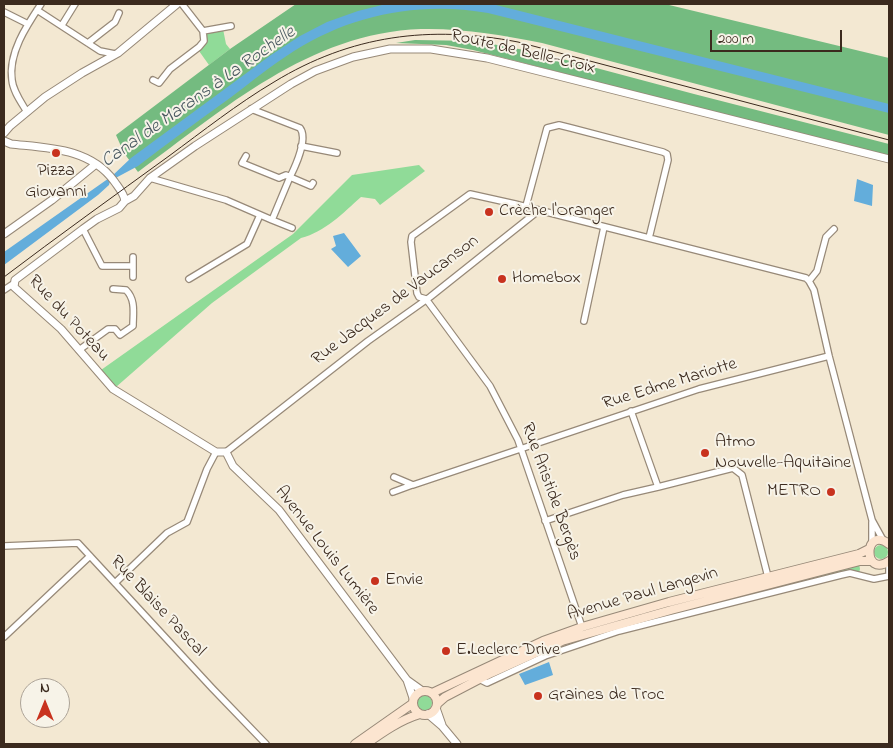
<!DOCTYPE html>
<meta charset="utf-8">
<style>
body{margin:0}
#map{position:relative;width:893px;height:748px;overflow:hidden;background:#f3e8d2;font-family:"Indie Flower",sans-serif}
canvas{display:block}
.frame{position:absolute;inset:0;border:5px solid #3b2a1e;pointer-events:none}
.north{position:absolute;left:20px;top:678px;width:50px;height:50px;box-sizing:border-box;background:#f7f3e8;border:1px solid #aca397;border-radius:50%;rotate:0deg;font-size:14px;font-weight:700;line-height:20px;text-align:center;color:#3b2a1e}
.north::after{content:'';display:block;margin:auto;width:18px;height:22px;background:#c8321e;clip-path:polygon(50% 0,100% 100%,50% 72%,0 100%)}
.scale{position:absolute;left:710px;top:30px;width:132px;height:22px;box-sizing:border-box;border:2px solid #3b2a1e;border-top:0;padding-left:6px;font-size:15px;line-height:18px;white-space:nowrap;color:#3b2a1e;-webkit-text-stroke:4px #f7f3e8;paint-order:stroke}
</style>
<div id="map">
<canvas width="893" height="748"></canvas>
<div class="frame"></div>
<div class="north">N</div>
<div class="scale">200 m</div>
</div>
<script>
const context = document.querySelector('canvas').getContext('2d');
context.lineJoin = 'round';
function paint(path, color) {
  context.fillStyle = color;
  context.fill(path, 'evenodd');
}
function stroke(path, color, width, dash) {
  context.strokeStyle = color;
  context.lineWidth = width;
  context.lineCap = dash ? 'butt' : 'round';
  context.setLineDash(dash || []);
  context.stroke(path);
}
function drawText(font, color, halo, rows, align = 'center') {
  context.font = font + ' "Indie Flower",sans-serif';
  context.lineWidth = 4;
  context.setLineDash([]);
  context.textBaseline = 'middle';
  context.strokeStyle = halo;
  context.fillStyle = color;
  for (const [text, x, y, turn = 0] of rows) {
    context.save();
    context.translate(x, y);
    context.rotate((+turn || 0) * Math.PI / 180);
    context.textAlign = isNaN(turn) ? turn : align;
    if (halo) context.strokeText(text, 0, 0);
    context.fillText(text, 0, 0);
    context.restore();
  }
}
paint(new Path2D(`
 M223,29L226,44L230,49L209,65L199,51L207,42L206,33Z
 M419,165L425,171L380,205L375,199L361,197C343,213 325,232 301,238L212,303L116,387L101,370L293,234L352,175Z
 M874 552a7 7 0 1 1 14 0a7 7 0 1 1-14 0Z
 M859,564L860,569L859,573L680,613L679,612V611Z
 M416 703a8 8 0 1 1 16 0a8 8 0 1 1-16 0Z`), '#90db98');
paint(new Path2D(`
 M296,4H665L889,58V135L542,43C502,35 462,28 421,29C309,33 224,109 138,172L124,153L116,135L230,49Z
 M415,40L476,41L540,53L694,94L889,144V157L473,50L446,45L396,43Z`), '#74bb80');
paint(new Path2D(`
 M386,4H489L496,5L889,104V113L488,13C421,1 352,14 294,51C272,65 251,82 230,98C199,120 168,143 138,166L110,181L109,185L98,195L4,265V252L112,176L131,158L271,55L300,36L327,22L358,11Z
 M857,179L873,185L872,206L854,201Z
 M344,233L361,256L348,267L331,249L336,246L333,236Z
 M549,662L553,675L525,685L519,674Z`), '#63addb');
const minor = new Path2D(`
 M37,10L100,51L115,54
 M4,12L28,24
 M62,25L75,4
 M203,31L231,26
 M88,43L115,22L119,13
 M153,80L159,83L170,69L199,47L204,41L203,31L182,4
 M27,112C21,102 13,91 12,80C8,53 27,25 41,4
 M301,146L337,153
 M246,156L242,163L279,178L286,175L290,177C296,165 308,138 300,128L251,109
 M150,178L226,200L272,220L290,177L311,186L313,183
 M526,206L547,128L559,125L571,128L663,152L667,154L668,160L649,238
 M272,220L292,228
 M83,229L102,266H133V277
 M133,257V266
 M189,279L247,244L260,215
 M809,281L817,271L826,237L834,229
 M4,290L13,284
 M584,321L604,227
 M79,350L108,329H115L120,335L133,326C133,313 136,300 126,290L113,289
 M631,411L658,487L733,468L742,475L768,577L771,580
 M226,452L368,341L430,297L538,211
 M394,477L413,485L699,389L829,356
 M393,492L412,485
 M545,521L623,495L658,487
 M872,544V522
 M4,546L78,543L212,688L266,744
 M889,563V575
 M115,583L167,533L187,522L207,469L216,452
 M582,627L518,440L490,386L426,299L419,297L417,293L411,242L412,236L470,194L515,204L806,278L809,281L814,290L829,356L872,520L883,540
 M4,637L90,556
 M479,679L487,683L545,656L619,631L841,575L850,573L874,579L889,576`);
const tertiary = new Path2D(`
 M4,133L10,126L45,97L82,73L118,53L177,4
 M4,141L11,144C48,148 90,148 114,181C118,187 124,193 125,201
 M4,234L52,200L96,164
 M407,680L413,698
 M421,690L407,680L279,510L233,466L226,452H216L113,389L61,329L14,287L15,280L83,229L97,219L119,208L125,201L134,196L150,178L195,146L291,84L315,71L353,57L390,49H431L487,58L889,159
 M436,708L442,725
 M428,714L442,726L457,744`);
const secondary = new Path2D(`
 M889,544C863,525 863,579 889,561
 M413 703a12 12 0 1 1 24 0a12 12 0 1 1-24 0Z
 M432,693L543,641L582,627L669,602L859,554L869,549
 M437,704L445,697L491,673L562,641L671,610L860,561H872
 M355,744L412,704
 M366,744C383,732 400,720 420,714`);
stroke(minor, '#978978', 8);
stroke(tertiary, '#978978', 9);
stroke(secondary, '#978978', 10);
stroke(minor, '#fff', 5.5);
stroke(tertiary, '#fff', 7);
stroke(secondary, '#fce5d0', 8);
stroke(new Path2D(`
 M4,277C58,236 114,196 169,156C203,131 237,104 274,82C351,35 430,25 518,42L889,140`), '#3b2a1e', 1);
for (const [x, y, r, color] of [
 [56,153,5,"#c8321e"],
 [489,212,5,"#c8321e"],
 [502,279,5,"#c8321e"],
 [705,453,5,"#c8321e"],
 [831,492,5,"#c8321e"],
 [375,581,5,"#c8321e"],
 [446,651,5,"#c8321e"],
 [538,696,5,"#c8321e"]
]) {
  const dot = new Path2D();
  dot.arc(x, y, r, 0, 2 * Math.PI);
  context.fillStyle = color;
  context.fill(dot);
  stroke(dot, '#f7f3e8', 2);
}
drawText('18px', '#3b2a1e', '#f7f3e8', [
 ["Route de Belle-Croix",523,53,13],
 ["Rue Jacques de Vaucanson",396,301,-37],
 ["Rue du Poteau",68,319,47],
 ["Rue Edme Mariotte",670,385,-17],
 ["Rue Aristide Bergès",550,492,70],
 ["Avenue Louis Lumière",326,551,52],
 ["Avenue Paul Langevin",643,595,-16],
 ["Rue Blaise Pascal",157,607,47]
]);
drawText('18px', '#3b2a1e', '#f7f3e8', [
 ["Pizza",56,172,"center"],
 ["Giovanni",56,193,"center"],
 ["Crèche l'Oranger",499,212],
 ["Homebox",512,279],
 ["Atmo",715,443],
 ["Nouvelle-Aquitaine",715,464],
 ["METRO",821,492,"right"],
 ["Envie",385,581],
 ["E.Leclerc Drive",456,651],
 ["Graines de Troc",548,696]
], 'left');
drawText('italic 19px', '#495860', '#f7f3e8', [
 ["Canal de Marans à La Rochelle",199,98,-35]
]);
</script>
